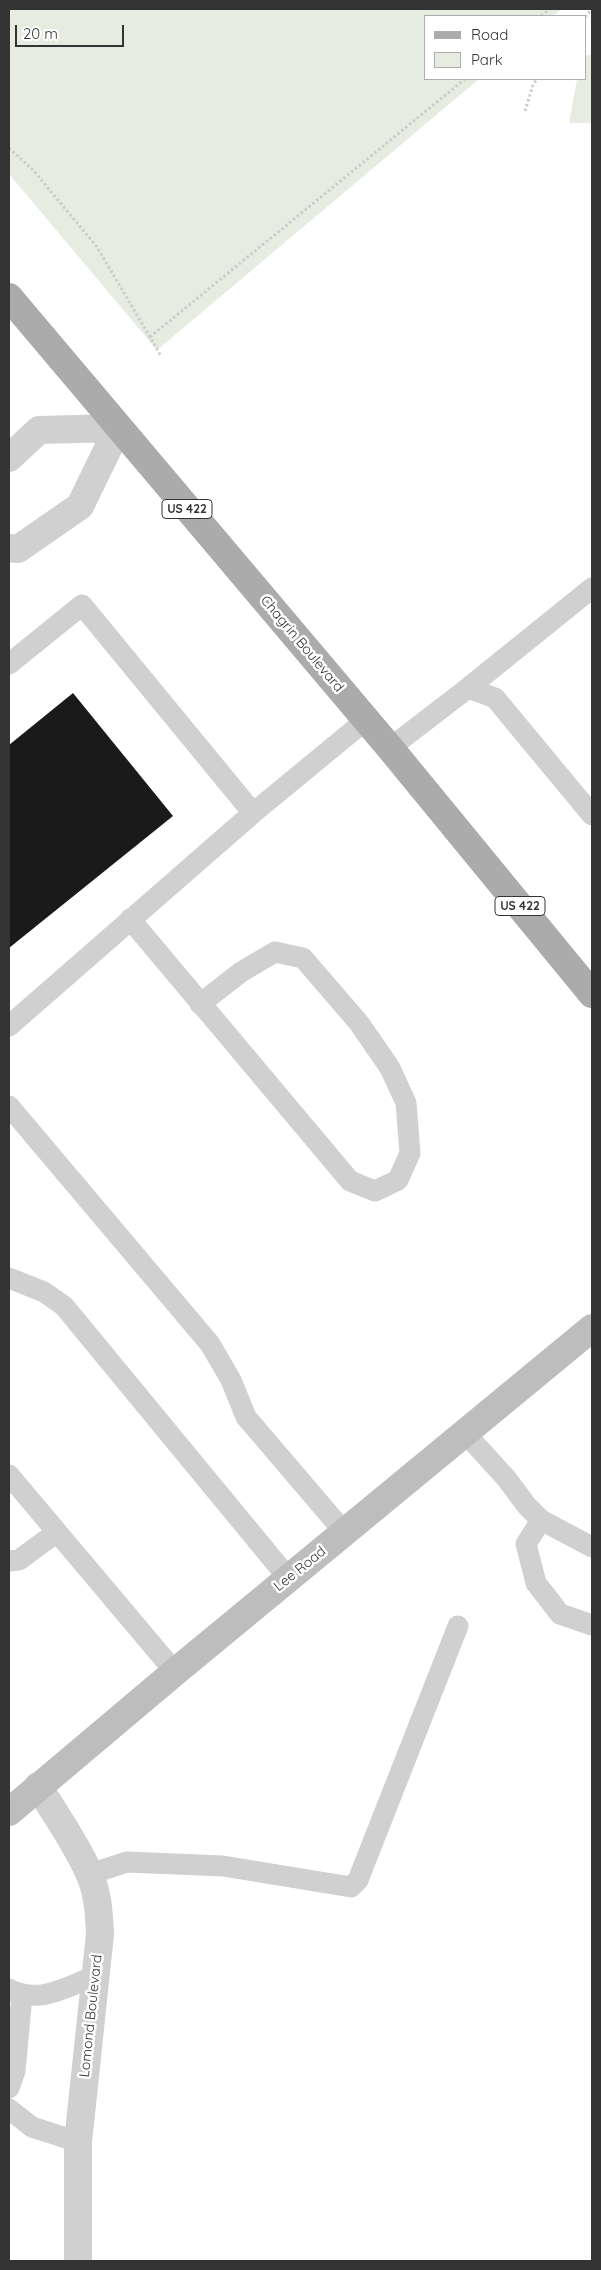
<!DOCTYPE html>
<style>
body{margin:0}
#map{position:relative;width:601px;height:2270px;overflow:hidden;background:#fff;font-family:Quicksand,sans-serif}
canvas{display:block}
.frame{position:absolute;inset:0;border:10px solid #333;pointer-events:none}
.legend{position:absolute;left:424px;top:15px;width:162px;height:65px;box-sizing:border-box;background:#fff;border:1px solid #adadad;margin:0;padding:6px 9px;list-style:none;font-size:15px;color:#333}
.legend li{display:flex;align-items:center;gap:10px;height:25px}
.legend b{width:25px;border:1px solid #adadad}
.scale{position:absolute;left:15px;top:25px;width:109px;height:22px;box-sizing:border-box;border:2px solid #333;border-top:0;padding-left:6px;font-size:15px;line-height:18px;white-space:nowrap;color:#333;-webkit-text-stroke:4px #fff;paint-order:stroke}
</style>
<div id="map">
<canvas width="601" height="2270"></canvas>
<div class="frame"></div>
<ul class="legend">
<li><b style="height:6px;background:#ababab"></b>Road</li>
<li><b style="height:14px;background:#e6ecdf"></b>Park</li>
</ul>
<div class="scale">20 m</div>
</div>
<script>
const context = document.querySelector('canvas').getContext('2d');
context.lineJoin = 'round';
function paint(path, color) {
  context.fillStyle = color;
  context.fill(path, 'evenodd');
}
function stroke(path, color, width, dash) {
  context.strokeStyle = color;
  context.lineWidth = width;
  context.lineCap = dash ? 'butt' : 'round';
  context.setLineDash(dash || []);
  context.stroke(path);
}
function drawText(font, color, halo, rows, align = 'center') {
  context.font = font + ' Quicksand,sans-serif';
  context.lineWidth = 5;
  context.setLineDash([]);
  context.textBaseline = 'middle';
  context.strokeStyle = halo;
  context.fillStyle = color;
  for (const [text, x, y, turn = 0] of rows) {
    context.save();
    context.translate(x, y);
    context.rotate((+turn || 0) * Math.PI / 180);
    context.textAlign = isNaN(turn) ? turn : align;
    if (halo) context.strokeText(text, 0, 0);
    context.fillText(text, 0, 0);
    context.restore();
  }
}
paint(new Path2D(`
 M9,9H562L553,16H425V79H479L157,350L9,174Z
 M592,54V123H569L577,79H585V56Z`), '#e6ecdf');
paint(new Path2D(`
 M73,693L173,816L9,948V745Z`), '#1a1a1a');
stroke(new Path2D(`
 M541,16L550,9
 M585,17L592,9
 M525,111L533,85L537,79
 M9,148L33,170L97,247L161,356
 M150,337L465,79`), '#cdcdcd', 3, [2.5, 2.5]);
stroke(new Path2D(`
 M9,664L82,605L253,813
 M468,688L495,698L592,815
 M390,748L468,688L592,588
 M130,919L350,1181L375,1191L398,1180L410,1153L406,1103L390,1068L359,1023L303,958L275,952L241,972L200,1004
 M9,1026L253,813L366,720
 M9,1106L210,1344L231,1380L246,1417L345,1533
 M9,1278L44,1292L64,1306L289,1579
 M465,1433L506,1478L527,1506L541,1520L592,1547
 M9,1475L175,1672
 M541,1520L526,1544L536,1583L560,1614L592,1625
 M9,1561L19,1560L57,1532
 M90,1874L127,1862L223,1866L351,1887L358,1880L458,1626
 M9,1989C40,2005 65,1987 96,1976
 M9,2088L15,2071L22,1995
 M9,2109L32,2127L78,2142`), '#d0d0d0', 21);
stroke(new Path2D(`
 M9,458L39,430L118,428L80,506L18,549L9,548
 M38,1786C55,1814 76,1843 89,1873C98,1892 99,1914 100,1934L78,2142V2261`), '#d0d0d0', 28);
stroke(new Path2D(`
 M9,1812L175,1672L592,1328`), '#bdbdbd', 28);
stroke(new Path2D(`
 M9,297L390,748L592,994`), '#ababab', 28);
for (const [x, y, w] of [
 [187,509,50],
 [520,906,50]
]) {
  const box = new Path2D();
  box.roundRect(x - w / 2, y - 9.5, w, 19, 4);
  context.fillStyle = '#fff';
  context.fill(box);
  stroke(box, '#333', 1);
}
drawText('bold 12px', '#333', null, [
 ["US 422",187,509],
 ["US 422",520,906]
]);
drawText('14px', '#333', '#fff', [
 ["Chagrin Boulevard",302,644,50],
 ["Lee Road",300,1569,-39],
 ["Lomond Boulevard",91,2016,-84]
]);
</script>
